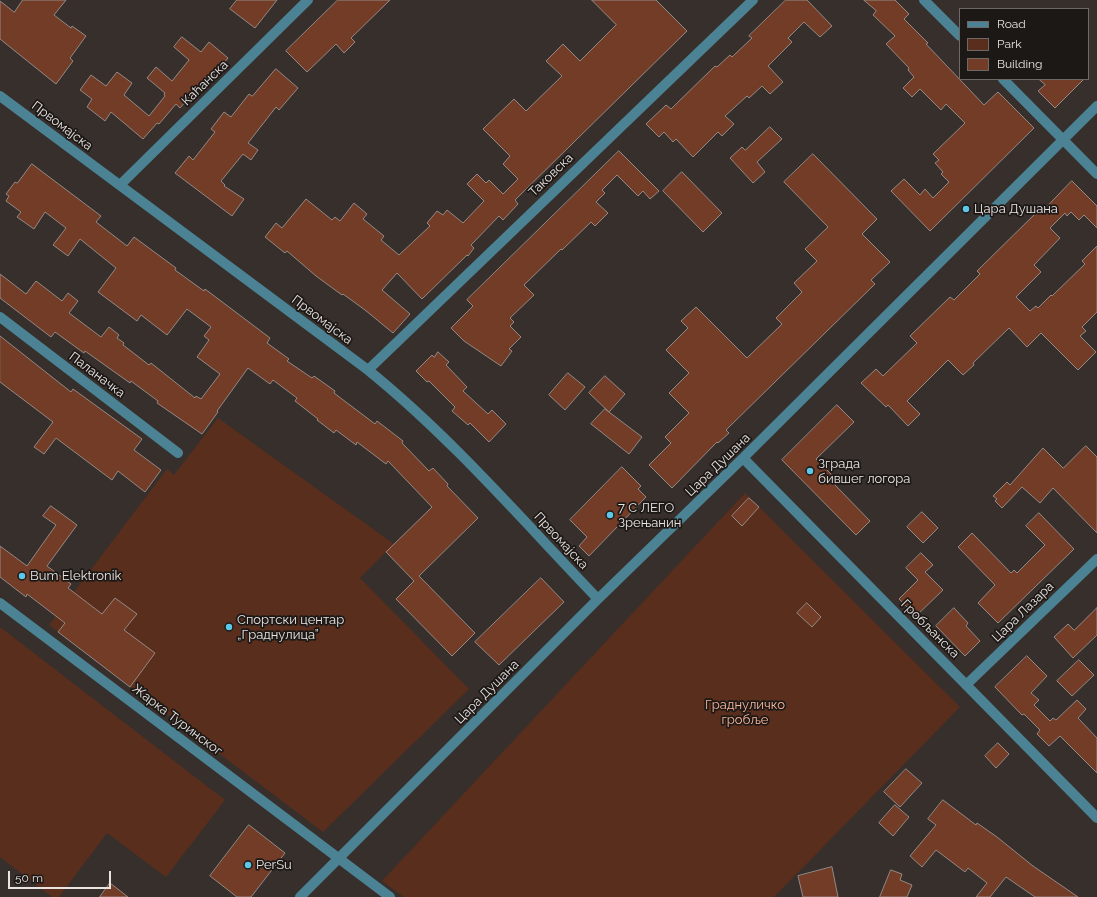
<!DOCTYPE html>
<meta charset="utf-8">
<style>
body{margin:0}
#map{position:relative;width:1097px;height:897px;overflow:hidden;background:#372f2c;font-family:Raleway,sans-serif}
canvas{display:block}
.legend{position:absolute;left:959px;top:8px;width:130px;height:72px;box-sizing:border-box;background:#1c1816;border:1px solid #6e6967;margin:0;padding:5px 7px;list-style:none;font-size:12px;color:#e9e3e1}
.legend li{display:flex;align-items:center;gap:8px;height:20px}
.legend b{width:20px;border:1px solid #6e6967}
.scale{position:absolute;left:8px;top:871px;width:103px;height:18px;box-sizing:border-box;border:2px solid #e9e3e1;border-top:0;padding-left:5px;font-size:12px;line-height:14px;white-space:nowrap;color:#e9e3e1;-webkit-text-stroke:3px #1c1816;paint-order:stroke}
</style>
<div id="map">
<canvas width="1097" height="897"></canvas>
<ul class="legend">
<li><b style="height:5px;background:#4b8394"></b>Road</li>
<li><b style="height:11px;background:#592e1d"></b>Park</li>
<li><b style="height:11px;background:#723c27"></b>Building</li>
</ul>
<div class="scale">50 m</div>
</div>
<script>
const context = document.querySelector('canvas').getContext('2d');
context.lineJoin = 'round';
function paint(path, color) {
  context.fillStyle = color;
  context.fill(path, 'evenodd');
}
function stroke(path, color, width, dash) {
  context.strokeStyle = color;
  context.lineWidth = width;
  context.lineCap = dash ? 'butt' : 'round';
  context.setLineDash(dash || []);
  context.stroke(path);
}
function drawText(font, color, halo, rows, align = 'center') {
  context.font = font + ' Raleway,sans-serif';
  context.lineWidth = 3.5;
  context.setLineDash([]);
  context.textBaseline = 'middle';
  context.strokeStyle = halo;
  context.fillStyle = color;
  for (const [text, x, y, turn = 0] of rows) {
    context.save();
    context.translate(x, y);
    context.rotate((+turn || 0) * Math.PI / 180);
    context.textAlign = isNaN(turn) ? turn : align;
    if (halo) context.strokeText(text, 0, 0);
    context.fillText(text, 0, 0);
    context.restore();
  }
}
paint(new Path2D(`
 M218,418L394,544L360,578L469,689L323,832L49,625L167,469L174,475Z
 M745,493L960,707L774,897H404L382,881Z
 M0,627L225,800L166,877L107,833L59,897H52L0,857Z`), '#592e1d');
const building = new Path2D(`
 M23,0H66L54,15L71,28L72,26L86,36L70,58L73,61L56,84L0,39V1L14,12Z
 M237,0H277L255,28L230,9Z
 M338,0H390L351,38L355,42L344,53L336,44L307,72L286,51Z
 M592,0H656L687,31L515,200L518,204L503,220L499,216L471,245L474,248L468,256L467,255L422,299L397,273L382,290L410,314L393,333L365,310L343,294L342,295L316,276L287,251L285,253L265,237L276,223L282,228L306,199L332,220L335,217L340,221L354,203L367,214L363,219L384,236L381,240L399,255L430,226L427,223L437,211L443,215L447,210L463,223L484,201L467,184L477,174L486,183L489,180L503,194L518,179L503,164L510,156L483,129L514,99L526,111L562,76L546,61L563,44L580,61L616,25Z
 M786,0H807L832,26L820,37L804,22L788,38L792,42L768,66L783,82L770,94L762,86L749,98L747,96L725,116L734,124L722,136L718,132L693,157L676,139L673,142L664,132L659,137L646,124L666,105L671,109L715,66L717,67L730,55L732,57L752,38L749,36Z
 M864,0H895L909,14L904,19L928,43L926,44L984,105L998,92L1034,128L930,231L891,191L904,179L920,195L925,189L933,198L949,182L941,174L943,172L935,163L939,160L933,154L965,123L946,104L941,110L920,89L912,97L903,88L914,77L908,70L909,68L886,44L895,36L873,15L876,11Z
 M182,37L201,52L209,42L228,58L212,78L208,75L180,108L176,104L159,124L157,123L143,139L111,112L105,121L87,107L92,99L80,90L91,75L106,86L117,72L132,83L124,95L149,116L165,96L164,94L165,93L147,78L156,67L172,81L189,60L174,47Z
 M276,69L298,88L279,110L276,107L248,143L258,150L251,160L243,154L221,181L225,185L224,186L244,199L232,216L175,173L189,156L193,160L215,132L211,129L224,112L231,117L249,94L252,96Z
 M1039,79H1084L1055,108L1038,91L1045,85Z
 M770,127L782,139L757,162L765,172L753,183L730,158L742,147L745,150Z
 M619,151L659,191L650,199L643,191L638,196L617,175L602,190L605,193L596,202L608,213L595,226L591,222L562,250L561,249L524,285L534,295L510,318L514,322L510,326L521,337L509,349L512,351L501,366L464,341L451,328L473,306L467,300Z
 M813,154L877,219L862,234L890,262L871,280L875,284L726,430L729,433L718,443L717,442L672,488L649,465L671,443L665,437L689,413L669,393L689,373L666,350L688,328L681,321L696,307L747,358L782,324L776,318L802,292L794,283L817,261L805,249L828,227L784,182Z
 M32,164L101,216L96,222L127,246L134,237L176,268L175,270L204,291L205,289L270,338L267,343L289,359L287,361L312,378L314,376L335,391L334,393L375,424L377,421L403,441L402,443L429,471L433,468L448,484L447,486L478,518L419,576L475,633L452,656L396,599L414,581L386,552L432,507L388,461L386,464L357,442L356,445L336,430L334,433L317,420L318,419L295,401L297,398L273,380L270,384L248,368L217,411L218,412L202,434L157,403L158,401L131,381L130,383L85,351L84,353L55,332L51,337L0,298V274L26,294L36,281L62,301L68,293L78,301L69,313L101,337L109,327L119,335L117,338L124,343L123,345L149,365L151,363L195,398L196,396L201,399L220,374L197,357L209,340L204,336L211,327L187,309L167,335L141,315L137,321L98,292L116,268L80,239L68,256L53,245L66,228L45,212L34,229L17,217L21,212L6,201L9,196L6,194L15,182L17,183Z
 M682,172L722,213L703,232L663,191Z
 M1072,181L1097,206V228L1084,215L1079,220L1071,212L1067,216L1065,213L1050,228L1060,238L1034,265L1041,272L1016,297L1030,311L1036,306L1038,308L1051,295L1052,296L1085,264L1082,261L1097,246V312L1082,327L1086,331L1080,336L1096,352L1078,370L1041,333L1027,347L1009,328L973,363L974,365L963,375L948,360L907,401L920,414L908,426L888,405L886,407L861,383L876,369L883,376L917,343L910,336L950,297L954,300L980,274L977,271L1041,208L1043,210Z
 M0,336L71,392L73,389L142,439L134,450L161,470L145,492L118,471L112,480L56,438L44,454L34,447L53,422L0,382Z
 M438,352L449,362L446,365L467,387L463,391L488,414L492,410L506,424L489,442L470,423L468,425L452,411L455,407L429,381L427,382L416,371L432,355L434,357Z
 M568,373L585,387L565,410L549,395Z
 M605,376L625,394L609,412L589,393Z
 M837,405L854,422L816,459L838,481L835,485L870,521L856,535L782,460Z
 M605,409L642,437L629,454L591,424Z
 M1086,446L1097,457V533L1053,488L1040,503L1022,487L1002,508L995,501L997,499L993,496L1007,482L1010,485L1043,448L1063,468Z
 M622,467L641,486L638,489L646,497L589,556L579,546L587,537L570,520Z
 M749,498L759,507L742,526L732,516Z
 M51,506L77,525L47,566L71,584L68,588L102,614L115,598L137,614L124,630L155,653L130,687L58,632L65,623L27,594L26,597L0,577V546L27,566L56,525L43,516Z
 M922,512L938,528L923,543L907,527Z
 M1039,513L1074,549L998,623L978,603L995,585L958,547L972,533L1011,573L1014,570L1017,573L1045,545L1026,526Z
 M921,553L933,565L925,572L943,590L916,616L899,599L918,580L906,568Z
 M541,578L564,602L499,665L475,642Z
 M807,603L821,617L812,627L797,613Z
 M954,608L968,623L966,626L980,641L965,656L936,626Z
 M1097,608V635L1073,658L1054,637L1068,624L1074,630Z
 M1027,656L1047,676L1031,693L1039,700L1034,705L1050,721L1053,718L1056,720L1077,700L1086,709L1078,718L1097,738V773L1060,736L1049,746L1037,734L1040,730L1024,714L1022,715L995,687Z
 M1079,660L1094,675L1072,696L1057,681Z
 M998,743L1009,754L996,768L985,756Z
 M906,769L922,783L900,807L884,792Z
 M943,800L976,825L977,823L997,837L1033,866L1078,897H1035L1006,877L990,897H976L987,883L968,868L965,872L936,850L922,867L910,856L936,825L928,819Z
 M895,805L909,817L893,836L879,823Z
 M249,825L285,853L251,897H237L210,876Z
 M832,867L838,897H803L798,876Z
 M891,870L902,874L900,880L912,885L907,897H880Z
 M110,883L128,897H100Z`);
paint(building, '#723c27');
stroke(building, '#948985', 1);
stroke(new Path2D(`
 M924,0L960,36
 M1003,79L1097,174
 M0,96L368,370C452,438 523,521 598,599
 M120,185L308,0
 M0,317L178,453
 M368,370L753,0
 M743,458L1097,818
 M0,603L390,897
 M966,685L1097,559
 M300,897L598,599L743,458L1097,106`), '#4b8394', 10);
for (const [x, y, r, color] of [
 [966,209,4,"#5cc7e7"],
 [810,471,4,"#5cc7e7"],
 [610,515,4,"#5cc7e7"],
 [22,576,4,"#5cc7e7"],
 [229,627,4,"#5cc7e7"],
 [248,865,4,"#5cc7e7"]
]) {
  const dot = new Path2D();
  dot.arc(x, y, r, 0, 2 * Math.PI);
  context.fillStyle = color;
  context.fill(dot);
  stroke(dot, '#1c1816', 1.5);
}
drawText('13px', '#e9e3e1', '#1c1816', [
 ["Каћанска",205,83,-44],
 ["Првомајска",62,126,37],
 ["Таковска",551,175,-44],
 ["Првомајска",322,320,37],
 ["Паланачка",97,375,37],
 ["Цара Душана",718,465,-44],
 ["Првомајска",561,541,47],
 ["Цара Лазара",1023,612,-44],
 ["Гробљанска",930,629,45],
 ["Цара Душана",487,692,-45],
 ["Жарка Туринског",177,720,37]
]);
drawText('13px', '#e9e3e1', '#1c1816', [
 ["Цара Душана",974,209],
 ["Зграда",818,464],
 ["бившег логора",818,479],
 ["7 С ЛЕГО",618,508],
 ["Зрењанин",618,523],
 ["Bum Elektronik",30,576],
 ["Спортски центар",237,620],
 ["„Граднулица”",237,635],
 ["PerSu",256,865]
], 'left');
drawText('13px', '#fab49a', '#1c1816', [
 ["Граднуличко",745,705],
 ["гробље",745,720]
]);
</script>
